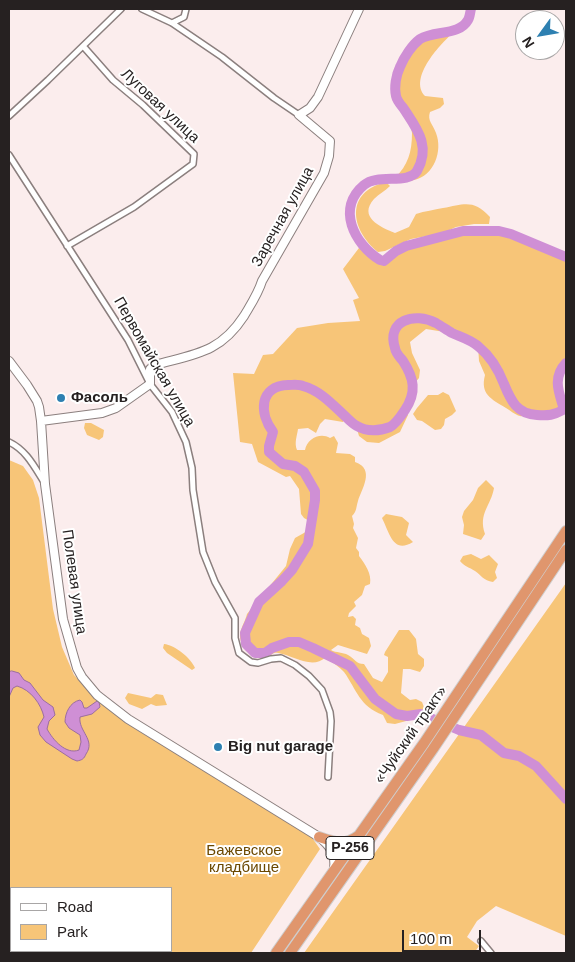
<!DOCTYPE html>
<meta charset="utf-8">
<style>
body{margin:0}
#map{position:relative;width:575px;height:962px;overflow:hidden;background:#fbeded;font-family:Helvetica,sans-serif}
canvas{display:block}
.frame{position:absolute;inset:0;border:10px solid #262121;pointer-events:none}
.legend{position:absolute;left:10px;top:887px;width:162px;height:65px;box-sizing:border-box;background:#fff;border:1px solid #a8a6a6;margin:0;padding:6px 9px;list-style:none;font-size:15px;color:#262121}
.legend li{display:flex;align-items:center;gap:10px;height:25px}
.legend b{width:25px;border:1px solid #a8a6a6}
.north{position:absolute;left:515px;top:10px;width:50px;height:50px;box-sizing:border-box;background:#fff;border:1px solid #a8a6a6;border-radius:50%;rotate:238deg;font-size:14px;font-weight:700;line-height:20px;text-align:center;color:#262121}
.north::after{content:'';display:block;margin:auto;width:18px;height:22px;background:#2e80b1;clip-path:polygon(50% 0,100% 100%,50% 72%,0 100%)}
.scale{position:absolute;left:402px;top:930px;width:79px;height:22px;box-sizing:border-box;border:2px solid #262121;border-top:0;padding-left:6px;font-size:15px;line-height:18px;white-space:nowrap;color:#262121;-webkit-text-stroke:4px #fff;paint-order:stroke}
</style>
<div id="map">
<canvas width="575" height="962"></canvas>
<div class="frame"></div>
<ul class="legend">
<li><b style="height:6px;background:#fff"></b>Road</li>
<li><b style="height:14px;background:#f7c578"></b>Park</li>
</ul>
<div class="north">N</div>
<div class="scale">100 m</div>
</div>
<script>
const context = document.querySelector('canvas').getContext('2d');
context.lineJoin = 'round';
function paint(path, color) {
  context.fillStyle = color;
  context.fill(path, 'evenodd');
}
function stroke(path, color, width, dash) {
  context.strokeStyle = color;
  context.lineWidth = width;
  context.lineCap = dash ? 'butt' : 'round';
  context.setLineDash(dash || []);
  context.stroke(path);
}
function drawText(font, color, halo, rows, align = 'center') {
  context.font = font + ' Helvetica,sans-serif';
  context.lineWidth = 4;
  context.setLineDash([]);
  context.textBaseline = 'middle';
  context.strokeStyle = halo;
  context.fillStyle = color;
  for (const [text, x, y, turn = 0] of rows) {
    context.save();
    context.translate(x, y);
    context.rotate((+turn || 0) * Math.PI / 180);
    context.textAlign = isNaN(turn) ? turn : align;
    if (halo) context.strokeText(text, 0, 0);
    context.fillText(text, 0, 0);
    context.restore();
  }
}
paint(new Path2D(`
 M455,31C441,43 408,78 425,96L443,98L444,104L440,108L430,112C427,121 433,124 436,133C443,151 434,176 414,180C409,182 401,179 395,178C408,165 412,152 412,133C411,128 412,122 410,118C406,111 398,104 396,95C393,78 406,47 422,39C432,33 444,32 455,31Z
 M386,182L390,186C385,191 379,194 374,199C358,217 380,227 395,233L409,227L416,214C425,211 434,210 443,208C464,204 474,199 490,217L489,224H474L456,227L443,233L411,239L385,251L378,252C350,229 345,192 386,182Z
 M463,231H499L511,234L566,257V363C553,377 558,390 563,406V410C547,419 543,414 528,415C525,415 522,417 520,416C515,415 510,410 506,408C491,399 480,394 485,375L479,361L478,345L451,333L426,329L410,342L412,353L420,370L419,378L413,385L412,398L406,408L408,415L400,432L379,443L367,442L359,436L356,426L346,417L343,422L325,419L320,424L316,433L308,428L298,429C297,436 294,443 297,450H305C307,439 320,432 330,438L334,436L338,443L336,453L350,454L355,457V462C376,469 361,490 358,501C356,507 357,511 352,516L354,524L353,528L358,538L356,548L359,552V556C365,564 372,574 370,584L365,586L362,595L354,602L356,606L349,613L348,617L353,616L356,619L355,625L360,628L362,634L369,638L371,646L367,654L338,645L331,650C336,653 343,652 348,655C355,659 356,664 364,664L373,678L382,682L388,672V657L384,655L385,652L399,630H409L416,639L418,654L424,659V666L420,672L410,669H403L401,693L410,700L416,699L422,702L425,710L421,717L395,724L387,723L383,715C359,706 357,690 344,672C339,666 332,663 326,657C312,670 295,656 278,653C273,652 272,655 268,657C260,660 248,654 244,647C235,634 244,626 247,614L286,566L290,549L295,538L311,529H314L315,524L304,518L301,514L299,489L290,476L286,477L258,462L252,444L240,442L233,373L254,374L263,355L273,354L297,328L328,323L360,321L353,300L359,298L343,269L362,244L376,258L384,261L396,251L406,246Z
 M443,392L449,395L456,411L452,415L445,419L444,425L441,429L435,430L422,421L417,420L413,414L417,408L428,395H438Z
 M85,423H91L104,430L103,437L99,440L87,435L84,428Z
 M9,460L23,466L33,480L39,498L53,609L62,647L74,675L106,707L137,730L308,832L320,849L251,953H9ZM11,888H171V951H11Z
 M486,480L494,488C491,506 478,513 485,534L481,540L463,534L464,525L462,517L464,511L473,500L478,488Z
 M386,514L402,517L409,523L406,535L413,542C393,554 390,534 382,518Z
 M471,554L481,559L489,555L498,564L495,572L497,578L493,582C483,580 482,576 475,571C469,567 465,567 460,561L463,556Z
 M566,583V936L496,906L477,921L467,937L479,946L474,953H304Z
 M164,644C175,645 191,658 195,668L192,670L167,653L163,648Z
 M128,693L151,698L156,694L163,695L167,705L156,706L151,704L142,709L129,704L125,698Z`), '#f7c578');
const water = new Path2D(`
 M12,671L19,673L24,680L30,683L43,700L53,707L55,715L49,721L47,729C53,740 66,755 79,750L81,742L80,735L69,728L65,722C65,713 70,702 80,700L82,702L84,708H87L97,701L99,702L100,707L92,714L80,717C78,731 96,740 86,754C84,759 82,760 77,761L72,759L46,742L40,735L38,727L44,717C41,704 31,690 17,686L13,688L9,697V672Z`);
paint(water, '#cf8fd5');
stroke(water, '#9c6e9f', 1);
stroke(new Path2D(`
 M471,9C470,12 470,17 468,20C459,36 435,30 420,39C412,45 404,57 400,67C396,75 394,87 396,96C397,101 401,105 404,109C417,129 431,146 417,171C408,185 378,173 364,185C336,208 354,244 380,260L384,261L396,251L406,246L463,231H499L511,234L566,257
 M566,363C553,377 558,390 563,406V410C554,415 548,416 537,415C517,414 511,401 504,384C499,371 490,356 479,347C472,340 461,337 452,333C447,330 441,326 436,323C415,312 386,320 395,348C396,354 400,357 403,361C414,378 417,392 405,410C401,416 396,424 390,427C380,431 367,432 357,426C353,424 349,420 346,417C333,405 321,391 303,386C299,384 293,385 288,385C259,386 259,413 273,432L269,446V452L283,464L295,466L304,472L315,491V500L308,544L292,570L282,581L259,602L245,633L246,644L255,653H265L272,648L289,642H299L313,648L350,666L375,699L396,714L407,716L421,714L459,730L481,735L504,753L519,756L536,766L566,799`), '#cf8fd5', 10);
const street = new Path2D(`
 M142,9L172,23L222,57L274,98L299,115
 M172,23L184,17L186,9
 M9,116L48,80L121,9
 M9,155L128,340L150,384L172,412L186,442L192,468L193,490L203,552L215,582L235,618V638L239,653L251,662L258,663L271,659L281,658L295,665L309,676L322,690L330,712L331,721L328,777
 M67,246L134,207L193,164L194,154L143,105L113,80L83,46
 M9,442C26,450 34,466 44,482
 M481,941L491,953`);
const secondary = new Path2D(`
 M9,361L27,385L37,401L39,407L41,421L45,484L63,619L77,668L82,677L97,695L128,719L319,837C330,846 336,854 334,869
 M41,421L102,413L116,408L150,384V369L155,365C195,354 220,353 244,316C251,304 258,294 262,281L324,173L329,156L330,141L299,115L310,108L318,97L359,9`);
const highway = new Path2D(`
 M319,837C334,842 345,846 358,836
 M276,953L424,743L566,531
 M290,953L433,749L566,550`);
stroke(street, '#8b7f7e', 8);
stroke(secondary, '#8b7f7e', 10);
stroke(highway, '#cfcece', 12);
stroke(street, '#fff', 5);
stroke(secondary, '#fff', 8);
stroke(highway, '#e0966d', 10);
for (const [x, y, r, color] of [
 [61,398,5,"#2e80b1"],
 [218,747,5,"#2e80b1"]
]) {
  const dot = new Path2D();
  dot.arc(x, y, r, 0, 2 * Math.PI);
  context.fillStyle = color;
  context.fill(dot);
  stroke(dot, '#fff', 2);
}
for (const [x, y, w] of [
 [350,848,48]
]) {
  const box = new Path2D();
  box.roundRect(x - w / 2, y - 11.5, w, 23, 4);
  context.fillStyle = '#fff';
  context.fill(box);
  stroke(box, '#262121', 1);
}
drawText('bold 14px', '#262121', null, [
 ["Р-256",350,848]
]);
drawText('15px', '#262121', '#fff', [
 ["Луговая улица",160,106,43],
 ["Заречная улица",283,217,-61],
 ["Первомайская улица",154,362,60],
 ["Полевая улица",74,582,82],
 ["«Чуйский тракт»",411,735,-55]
]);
drawText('bold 15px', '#262121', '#fff', [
 ["Фасоль",71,398],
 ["Big nut garage",228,747]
], 'left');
drawText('15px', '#6b4800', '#fff', [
 ["Бажевское",244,851],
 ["кладбище",244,868]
]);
</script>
